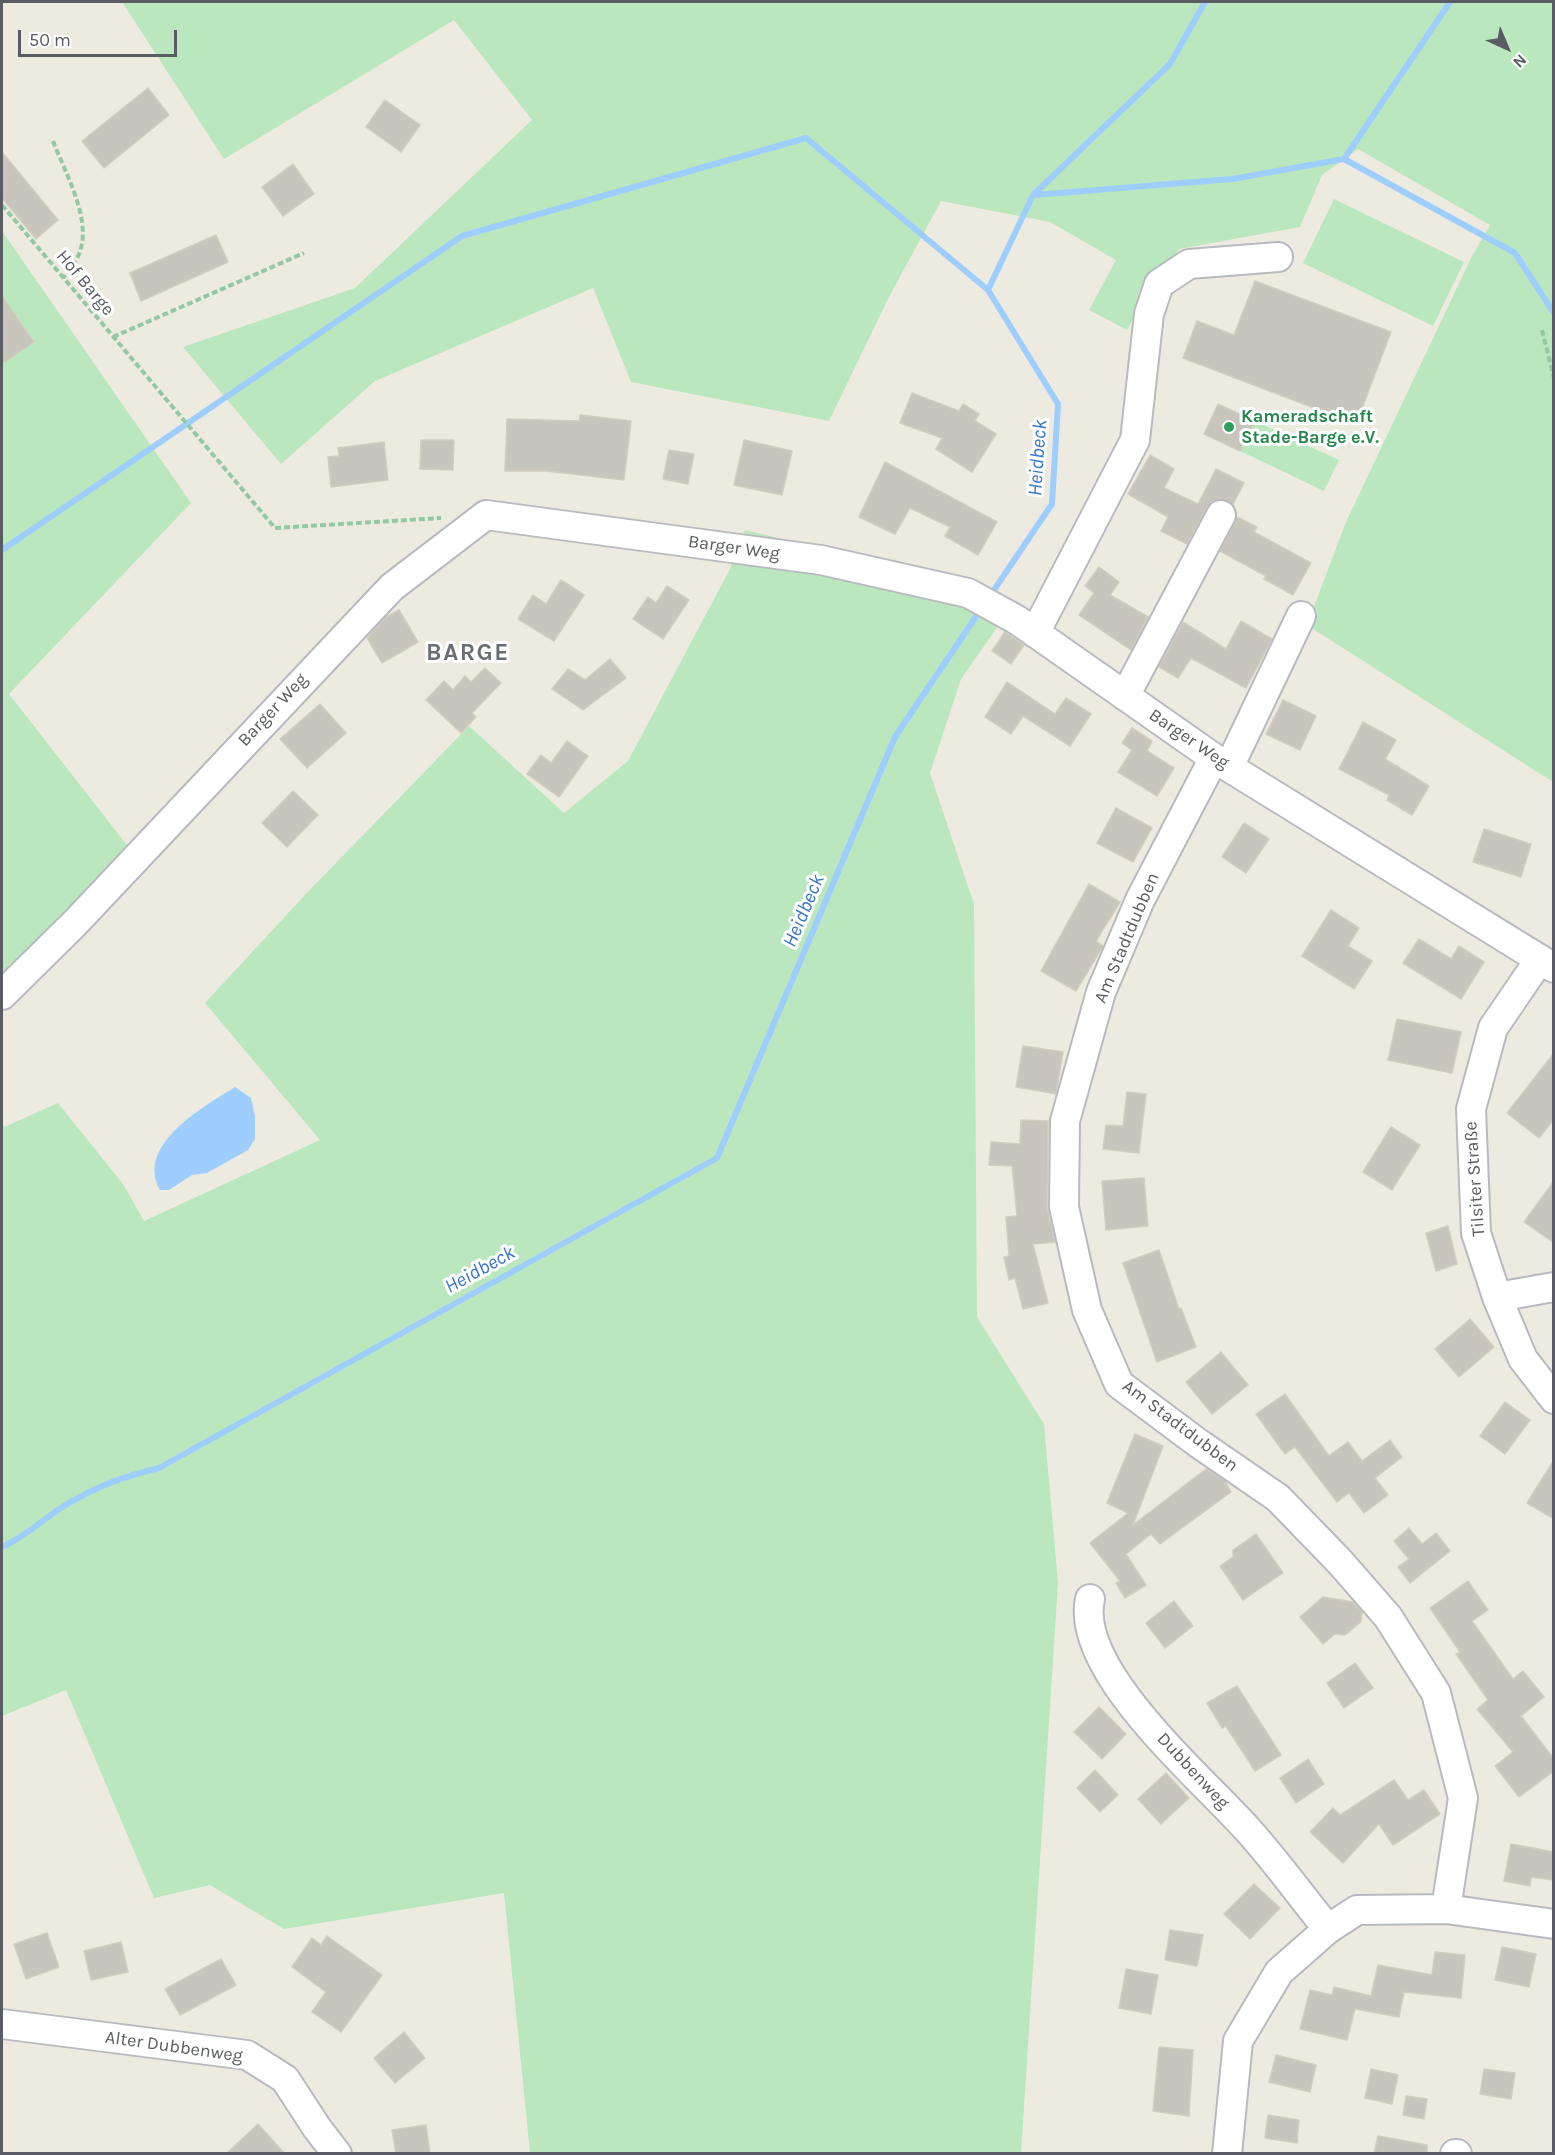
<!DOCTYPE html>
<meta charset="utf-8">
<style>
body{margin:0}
#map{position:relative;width:1555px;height:2155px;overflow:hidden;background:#edebe0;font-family:Karla,sans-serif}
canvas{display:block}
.frame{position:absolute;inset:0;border:3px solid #595c62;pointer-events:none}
.north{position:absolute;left:1477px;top:18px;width:60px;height:60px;-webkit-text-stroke:4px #fff;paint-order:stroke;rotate:136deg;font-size:16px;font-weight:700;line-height:24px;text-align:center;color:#595c62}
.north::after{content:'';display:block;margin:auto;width:21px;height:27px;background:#595c62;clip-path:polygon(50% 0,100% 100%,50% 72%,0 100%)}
.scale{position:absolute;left:18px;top:30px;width:159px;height:27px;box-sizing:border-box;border:3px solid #595c62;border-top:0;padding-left:8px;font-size:18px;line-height:21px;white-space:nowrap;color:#595c62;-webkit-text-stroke:4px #fff;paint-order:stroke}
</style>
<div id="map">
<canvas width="1555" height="2155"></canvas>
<div class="frame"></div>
<div class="north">N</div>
<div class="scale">50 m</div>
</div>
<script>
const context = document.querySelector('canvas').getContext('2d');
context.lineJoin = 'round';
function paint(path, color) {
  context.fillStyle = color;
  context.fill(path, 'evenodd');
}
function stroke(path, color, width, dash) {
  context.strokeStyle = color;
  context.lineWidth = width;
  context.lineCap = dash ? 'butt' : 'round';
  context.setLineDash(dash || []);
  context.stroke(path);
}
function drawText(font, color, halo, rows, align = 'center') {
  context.font = font + ' Karla,sans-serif';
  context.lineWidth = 6;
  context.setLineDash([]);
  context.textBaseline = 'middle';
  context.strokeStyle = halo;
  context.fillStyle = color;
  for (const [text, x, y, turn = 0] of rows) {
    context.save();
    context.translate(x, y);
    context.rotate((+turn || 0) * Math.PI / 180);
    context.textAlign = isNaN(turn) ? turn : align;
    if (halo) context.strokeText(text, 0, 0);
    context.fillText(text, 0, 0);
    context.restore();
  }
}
paint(new Path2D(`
 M122,2H1553V782L1307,625L1346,522L1471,258L1490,225L1358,149L1322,175L1300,227L1179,249L1161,285L1154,281L1127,330L1089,310L1116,260L1050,222L941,201L889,297L829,421L631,382L593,288L375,381L281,464L183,347L355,288L532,120L454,20L224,159Z
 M1334,199L1464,262L1433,326L1303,263Z
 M2,231L191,503L9,694L130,849L2,987Z
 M1255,421L1339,460L1324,491L1240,451Z
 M745,530L984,588L1012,606L961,679L930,773L974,904L977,1317L1044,1424L1058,1583L1021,2153H530L504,1893L284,1929L210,1885L154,1898L66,1690L2,1716V1122L4,1127L58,1103L123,1184L144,1221L320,1140L205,1003L303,897L469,726L564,813L628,761L729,571Z`), '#bae7bd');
paint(new Path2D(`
 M235,1087L251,1098L255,1116V1139L248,1150L207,1173L192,1175L169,1190H160C135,1145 203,1107 235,1087Z`), '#9eceff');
stroke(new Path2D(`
 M1344,159L1450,2
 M1034,195L1232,179L1344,159L1515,253L1554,313
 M2,550L462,236L806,138L988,290
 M990,596L1052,504L1058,404L988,290L1033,195L1170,64L1205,2
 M2,1547C25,1537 43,1519 64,1506C97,1486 122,1477 159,1468L717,1158L895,737L981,609`), '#9eceff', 6);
const building = new Path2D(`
 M148,88L169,115L104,168L82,141Z
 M385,100L420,125L401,152L366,127Z
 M2,152L58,220L36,239L2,198Z
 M293,164L314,194L283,216L262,187Z
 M216,235L228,262L141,301L130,273Z
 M1255,281L1391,332L1356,424L1183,358L1197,321L1234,335Z
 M2,296L34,342L2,364Z
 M912,393L959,411L963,404L979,414L975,421L996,434L972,472L936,449L942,438L900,423Z
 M1218,404L1255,421L1240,451L1204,434Z
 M580,415L631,421L624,480L546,471H505L507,419L579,421Z
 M421,440H454L453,470L420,469Z
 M744,440L792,451L782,495L734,485Z
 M384,442L388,480L331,487L328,457L339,456L338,448Z
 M669,450L694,454L688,484L663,479Z
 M1150,455L1174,469L1164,488L1198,504L1216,469L1244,483L1233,504L1220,499L1207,507L1187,544L1161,531L1168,517L1128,494Z
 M885,462L997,522L978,555L945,536L950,527L910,508L895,534L859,517Z
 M1237,517L1257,527L1254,532L1311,563L1293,595L1264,579L1266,576L1220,551Z
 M1099,567L1119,582L1110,595L1148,617L1131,650L1079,615L1094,593L1085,586Z
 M561,580L584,595L554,641L518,619L533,595L546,604Z
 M667,586L689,600L663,639L633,619L648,597L656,603Z
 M399,610L418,642L382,663L367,638L385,618Z
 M1241,621L1272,639L1246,688L1191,658L1178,678L1159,667L1183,622L1226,649Z
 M1005,632L1024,645L1011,664L992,651Z
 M610,659L626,678L583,710L552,689L568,669L585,680Z
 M485,668L501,683L472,713L476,717L461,733L426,700L444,681L453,690L465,676L471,682Z
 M1007,682L1055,714L1066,698L1091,714L1070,746L1023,716L1011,734L985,717Z
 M1283,700L1316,716L1300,750L1266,734Z
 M320,704L346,733L307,768L280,739Z
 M1363,722L1396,740L1385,759L1429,786L1412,815L1387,800L1389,795L1339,769Z
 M1132,728L1152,741L1147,751L1174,768L1157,796L1118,772L1132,750L1122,743Z
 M567,741L588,756L559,797L527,774L541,755L551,763Z
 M293,791L318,815L287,847L262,823Z
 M1116,808L1152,828L1133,862L1097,843Z
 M1244,823L1269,839L1246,873L1222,857Z
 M1484,829L1531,844L1521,877L1473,862Z
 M1089,884L1120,902L1096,941L1103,946L1076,991L1041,971Z
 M1331,910L1359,928L1348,946L1372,961L1354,989L1302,956Z
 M1419,939L1451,959L1459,946L1484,962L1461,999L1403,963Z
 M1397,1019L1461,1032L1452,1073L1388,1060Z
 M1023,1046L1063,1052L1056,1094L1016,1087Z
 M1554,1053V1119L1539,1138L1507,1113Z
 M1127,1092L1146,1094L1139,1153L1103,1149L1106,1125L1123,1126Z
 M1021,1120L1048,1121L1047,1207L1055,1242L1033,1244L1048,1303L1023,1309L1015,1278L1009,1280L1004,1257L1009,1256L1006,1217L1017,1216L1012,1166L989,1165L991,1142L1020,1144Z
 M1391,1127L1420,1145L1392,1190L1363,1172Z
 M1144,1178L1148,1226L1106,1230L1102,1181Z
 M1554,1181V1243L1524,1222Z
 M1448,1226L1457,1264L1436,1271L1426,1233Z
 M1159,1250L1179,1309L1181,1308L1196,1347L1157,1362L1123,1263Z
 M1470,1319L1494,1347L1459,1377L1435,1349Z
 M1221,1352L1248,1385L1212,1414L1186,1382Z
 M1285,1394L1329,1456L1348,1442L1362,1461L1390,1440L1402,1457L1375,1478L1388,1495L1364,1513L1349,1493L1337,1502L1295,1447L1285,1454L1256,1414Z
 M1505,1402L1530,1420L1505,1454L1480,1436Z
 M1135,1434L1163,1446L1133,1525L1206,1469L1225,1481L1231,1492L1160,1544L1151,1534L1126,1554L1146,1585L1125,1598L1116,1583L1120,1581L1090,1543L1128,1513L1107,1503Z
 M1554,1460V1519L1527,1503Z
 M1409,1528L1422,1544L1436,1533L1450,1551L1410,1583L1398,1567L1409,1559L1394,1541Z
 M1256,1534L1283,1573L1243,1600L1220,1566L1233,1557V1550Z
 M1468,1581L1488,1610L1472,1621L1513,1679L1523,1671L1544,1697L1521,1716L1554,1759V1771L1519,1797L1495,1766L1513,1752L1477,1709L1488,1700L1456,1654L1460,1652L1430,1608Z
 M1323,1597L1353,1602L1362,1612L1361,1622L1345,1635L1335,1634L1323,1644L1300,1617Z
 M1174,1601L1193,1626L1165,1648L1146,1623Z
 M1355,1663L1373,1688L1344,1708L1327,1683Z
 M1237,1686L1281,1755L1255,1771L1226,1726L1222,1728L1207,1703Z
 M1099,1707L1126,1734L1102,1759L1074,1732Z
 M1308,1759L1324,1784L1296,1803L1280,1778Z
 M1095,1770L1118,1795L1100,1812L1077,1788Z
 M1166,1773L1189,1798L1161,1824L1138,1799Z
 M1394,1780L1408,1800L1424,1790L1440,1814L1393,1845L1379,1824L1343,1863L1310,1832L1333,1808L1340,1815Z
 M1511,1844L1554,1852V1880L1531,1877L1530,1886L1504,1881Z
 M1254,1884L1280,1908L1250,1939L1224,1914Z
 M1170,1930L1203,1935L1197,1966L1165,1960Z
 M47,1933L59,1967L26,1979L14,1944Z
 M327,1936L382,1975L341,2032L312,2012L326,1992L292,1967L312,1938L321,1945Z
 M121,1942L128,1972L91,1980L84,1951Z
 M1502,1947L1536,1954L1529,1987L1495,1980Z
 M1435,1952L1465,1955L1461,1998L1404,1992L1399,2017L1355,2009L1347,2040L1300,2029L1310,1990L1332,1995L1334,1987L1371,1996L1378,1965L1432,1975Z
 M221,1959L236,1985L180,2015L165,1989Z
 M1126,1969L1158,1975L1151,2014L1119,2008Z
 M404,2032L425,2058L395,2083L374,2058Z
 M1159,2047L1193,2050L1189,2116L1153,2111Z
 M1276,2055L1316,2065L1310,2092L1269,2082Z
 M1371,2069L1398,2075L1392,2104L1365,2098Z
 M1484,2069L1515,2073L1511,2099L1480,2094Z
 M1406,2096L1427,2099L1424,2119L1403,2115Z
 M1268,2115L1299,2120L1297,2143L1265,2138Z
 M258,2124L285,2154H226Z
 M426,2125L430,2154H396L392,2130Z
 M1378,2136L1427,2145V2154H1374Z`);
paint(building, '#c8c5bd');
stroke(building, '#d2cdbe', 1.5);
const minor = new Path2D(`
 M1035,633L1135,440L1149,314L1159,284L1189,264L1278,257
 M1125,696L1221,515
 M1214,758L1140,900L1101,992L1065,1121L1064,1207L1087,1310L1119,1384L1198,1443L1278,1498L1340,1562L1388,1617L1436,1693L1463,1798L1446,1909
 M1229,767L1301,616
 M1540,959L1493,1028L1471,1109L1476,1233L1497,1297L1523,1359L1554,1399
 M2,995L75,923L392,587L486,515L821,560L968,593L1017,620L1214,758L1554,968
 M1497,1297L1554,1287
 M1090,1599C1074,1671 1203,1779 1248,1830C1276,1861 1301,1896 1328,1929
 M2,2024L247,2055L285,2079L317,2128L337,2154
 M1227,2154L1238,2041L1279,1972L1328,1929L1357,1910L1446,1909L1554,1924
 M1455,2154H1457`);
stroke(minor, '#b8bac0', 32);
stroke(new Path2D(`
 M53,141C65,173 93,220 79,254C76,263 69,270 63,278
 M2,205L275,528L441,518
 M1542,330L1554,378
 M113,337L304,253`), '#93c8a5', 4, [6, 3]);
stroke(minor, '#fff', 28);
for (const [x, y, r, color] of [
 [1229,427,6,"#2e9e5b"]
]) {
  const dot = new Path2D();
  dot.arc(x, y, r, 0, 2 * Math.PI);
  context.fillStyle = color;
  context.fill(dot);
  stroke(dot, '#fff', 2);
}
drawText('18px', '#595c62', '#fff', [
 ["Hof Barge",85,283,50],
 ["Barger Weg",734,548,8],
 ["Barger Weg",273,710,-47],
 ["Barger Weg",1189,739,34],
 ["Am Stadtdubben",1127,938,-67],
 ["Tilsiter Straße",1475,1179,-94],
 ["Am Stadtdubben",1180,1426,37],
 ["Dubbenweg",1193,1771,47],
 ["Alter Dubbenweg",174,2047,8]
]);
drawText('bold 18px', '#27864d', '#fff', [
 ["Kameradschaft",1241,417],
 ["Stade-Barge e.V.",1241,438]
], 'left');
drawText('italic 20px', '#3876cb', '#fff', [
 ["Heidbeck",1038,458,-86],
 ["Heidbeck",804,911,-67],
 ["Heidbeck",480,1270,-29]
]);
context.letterSpacing = '1.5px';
drawText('bold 24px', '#6a6e74', '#fff', [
 ["BARGE",468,653]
]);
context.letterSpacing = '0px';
</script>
